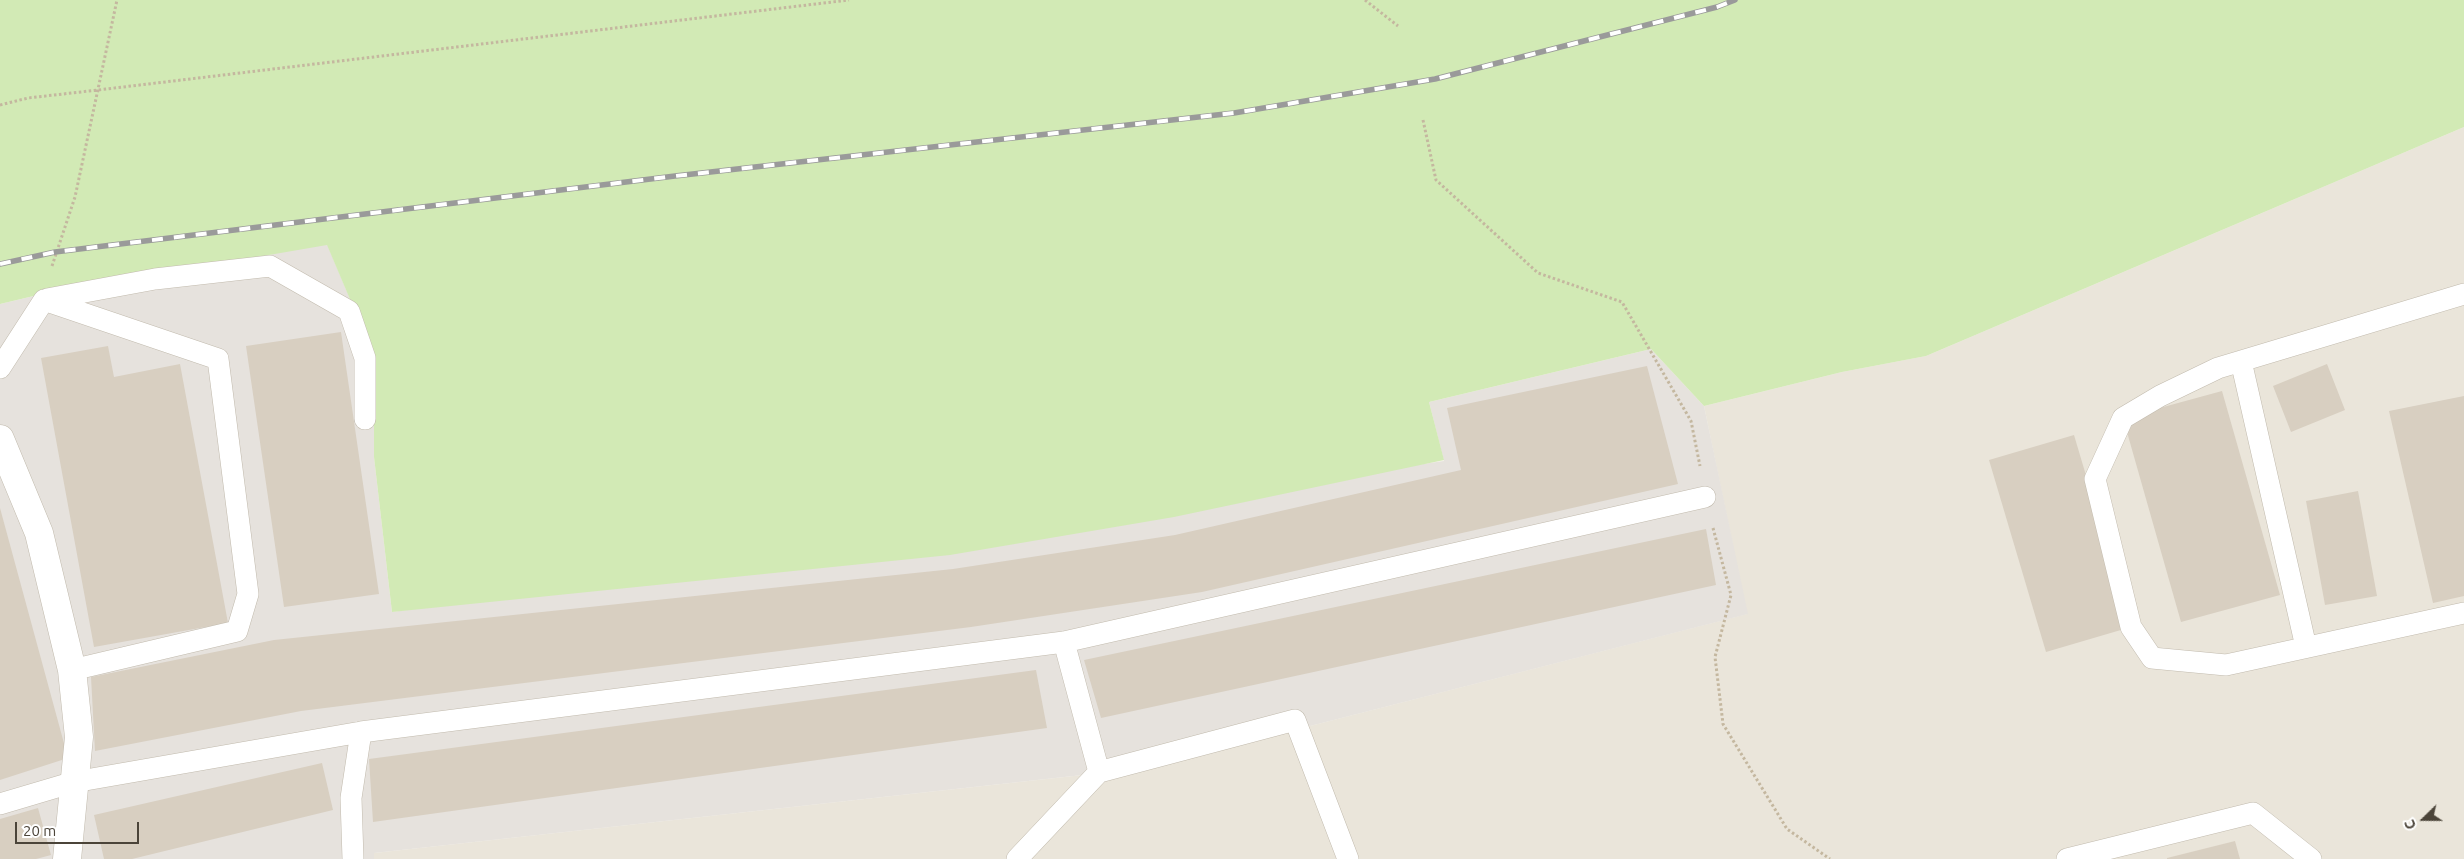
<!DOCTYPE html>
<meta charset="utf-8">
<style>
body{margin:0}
#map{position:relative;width:2464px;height:859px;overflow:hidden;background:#f6f3ec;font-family:Ubuntu,sans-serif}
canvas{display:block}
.north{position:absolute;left:2399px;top:794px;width:50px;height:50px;-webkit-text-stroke:4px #fff;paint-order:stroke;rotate:248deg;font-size:14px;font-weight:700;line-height:20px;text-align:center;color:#4b4439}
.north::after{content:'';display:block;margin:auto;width:18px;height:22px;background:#4b4439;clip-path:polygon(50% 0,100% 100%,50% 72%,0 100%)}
.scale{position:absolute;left:15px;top:822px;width:124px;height:22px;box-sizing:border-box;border:2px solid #4b4439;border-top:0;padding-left:6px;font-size:15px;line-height:18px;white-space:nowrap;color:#4b4439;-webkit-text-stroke:4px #fff;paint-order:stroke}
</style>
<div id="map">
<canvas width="2464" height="859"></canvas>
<div class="north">С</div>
<div class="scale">20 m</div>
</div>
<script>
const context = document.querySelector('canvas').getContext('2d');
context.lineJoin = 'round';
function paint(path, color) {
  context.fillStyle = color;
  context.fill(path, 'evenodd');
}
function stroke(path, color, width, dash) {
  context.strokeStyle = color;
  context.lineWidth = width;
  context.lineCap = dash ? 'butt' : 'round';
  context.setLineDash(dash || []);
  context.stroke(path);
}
paint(new Path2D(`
 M2464,127V859H374V853L1146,768L1747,614L1704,406L1842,372L1926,356Z`), '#eae5da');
paint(new Path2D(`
 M327,244L374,356V457L392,612L1444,461L1429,402L1651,349L1704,406L1748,614L1146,768L374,853V859H0V304L42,294Z`), '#e6e2dd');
paint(new Path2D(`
 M0,0H2464V127L1926,356L1842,372L1704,406L1651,349L1429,402L1444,460L1174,517L950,555L392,612L374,457V356L327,245L42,294L0,304Z`), '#d2eab5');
paint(new Path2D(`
 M341,332L379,594L284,607L246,346Z
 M108,346L114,377L180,364L228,623L94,647L41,358Z
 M2327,364L2345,410L2291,432L2273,386Z
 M1647,366L1678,484L1202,592L971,627L301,711L95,751L91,677L274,640L953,569L1175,535L1461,470L1447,408Z
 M2222,391L2280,595L2181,622L2123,418Z
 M2464,396V596L2433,603L2389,411Z
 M2074,435L2131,627L2046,652L1989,460Z
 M2358,491L2377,596L2325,605L2306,501Z
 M0,508L68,758L0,780Z
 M1706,529L1716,585L1101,718L1084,660Z
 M1036,670L1047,728L373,822L369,759Z
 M322,763L333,810L132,859H104L94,815Z
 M38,808L51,855L36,859H0V819Z
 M2235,841L2240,859H2167V858Z`), '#d8cfc1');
const service = new Path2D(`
 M2464,294L2218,368L2160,396L2123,418L2095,479L2131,627L2152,658L2226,665L2464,613
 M47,299L155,279L270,266L349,311L365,358V419
 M2241,361L2306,647
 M0,368L44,300L218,359L248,594L237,631L72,670
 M1099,772L1295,720L1348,859
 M0,804L74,782L361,732L1064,642L1705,497
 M353,859L351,798L361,732
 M1017,859L1099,772L1064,642
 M2067,859L2253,813L2311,859`);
const minor = new Path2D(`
 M0,439L39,533L72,670L79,737L67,859`);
stroke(service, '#c2bbae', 22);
stroke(minor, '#c2bbae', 29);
stroke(new Path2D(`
 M1365,0L1398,26
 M0,105L28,98L98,90L849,0
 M1423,120L1436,180L1538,273L1622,302L1691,421L1700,466
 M52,266L75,197L117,0
 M1713,528L1731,595L1715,657L1723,724L1787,829L1830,859`), '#c4b79f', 3, [2.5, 2.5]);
stroke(service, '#fff', 21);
stroke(minor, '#fff', 28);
const rail = new Path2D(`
 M0,264L55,252L675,176L1234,113L1435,79L1717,7L1735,0`);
stroke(rail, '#9a9a9a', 5.5);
stroke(rail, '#fff', 4, [11]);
</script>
